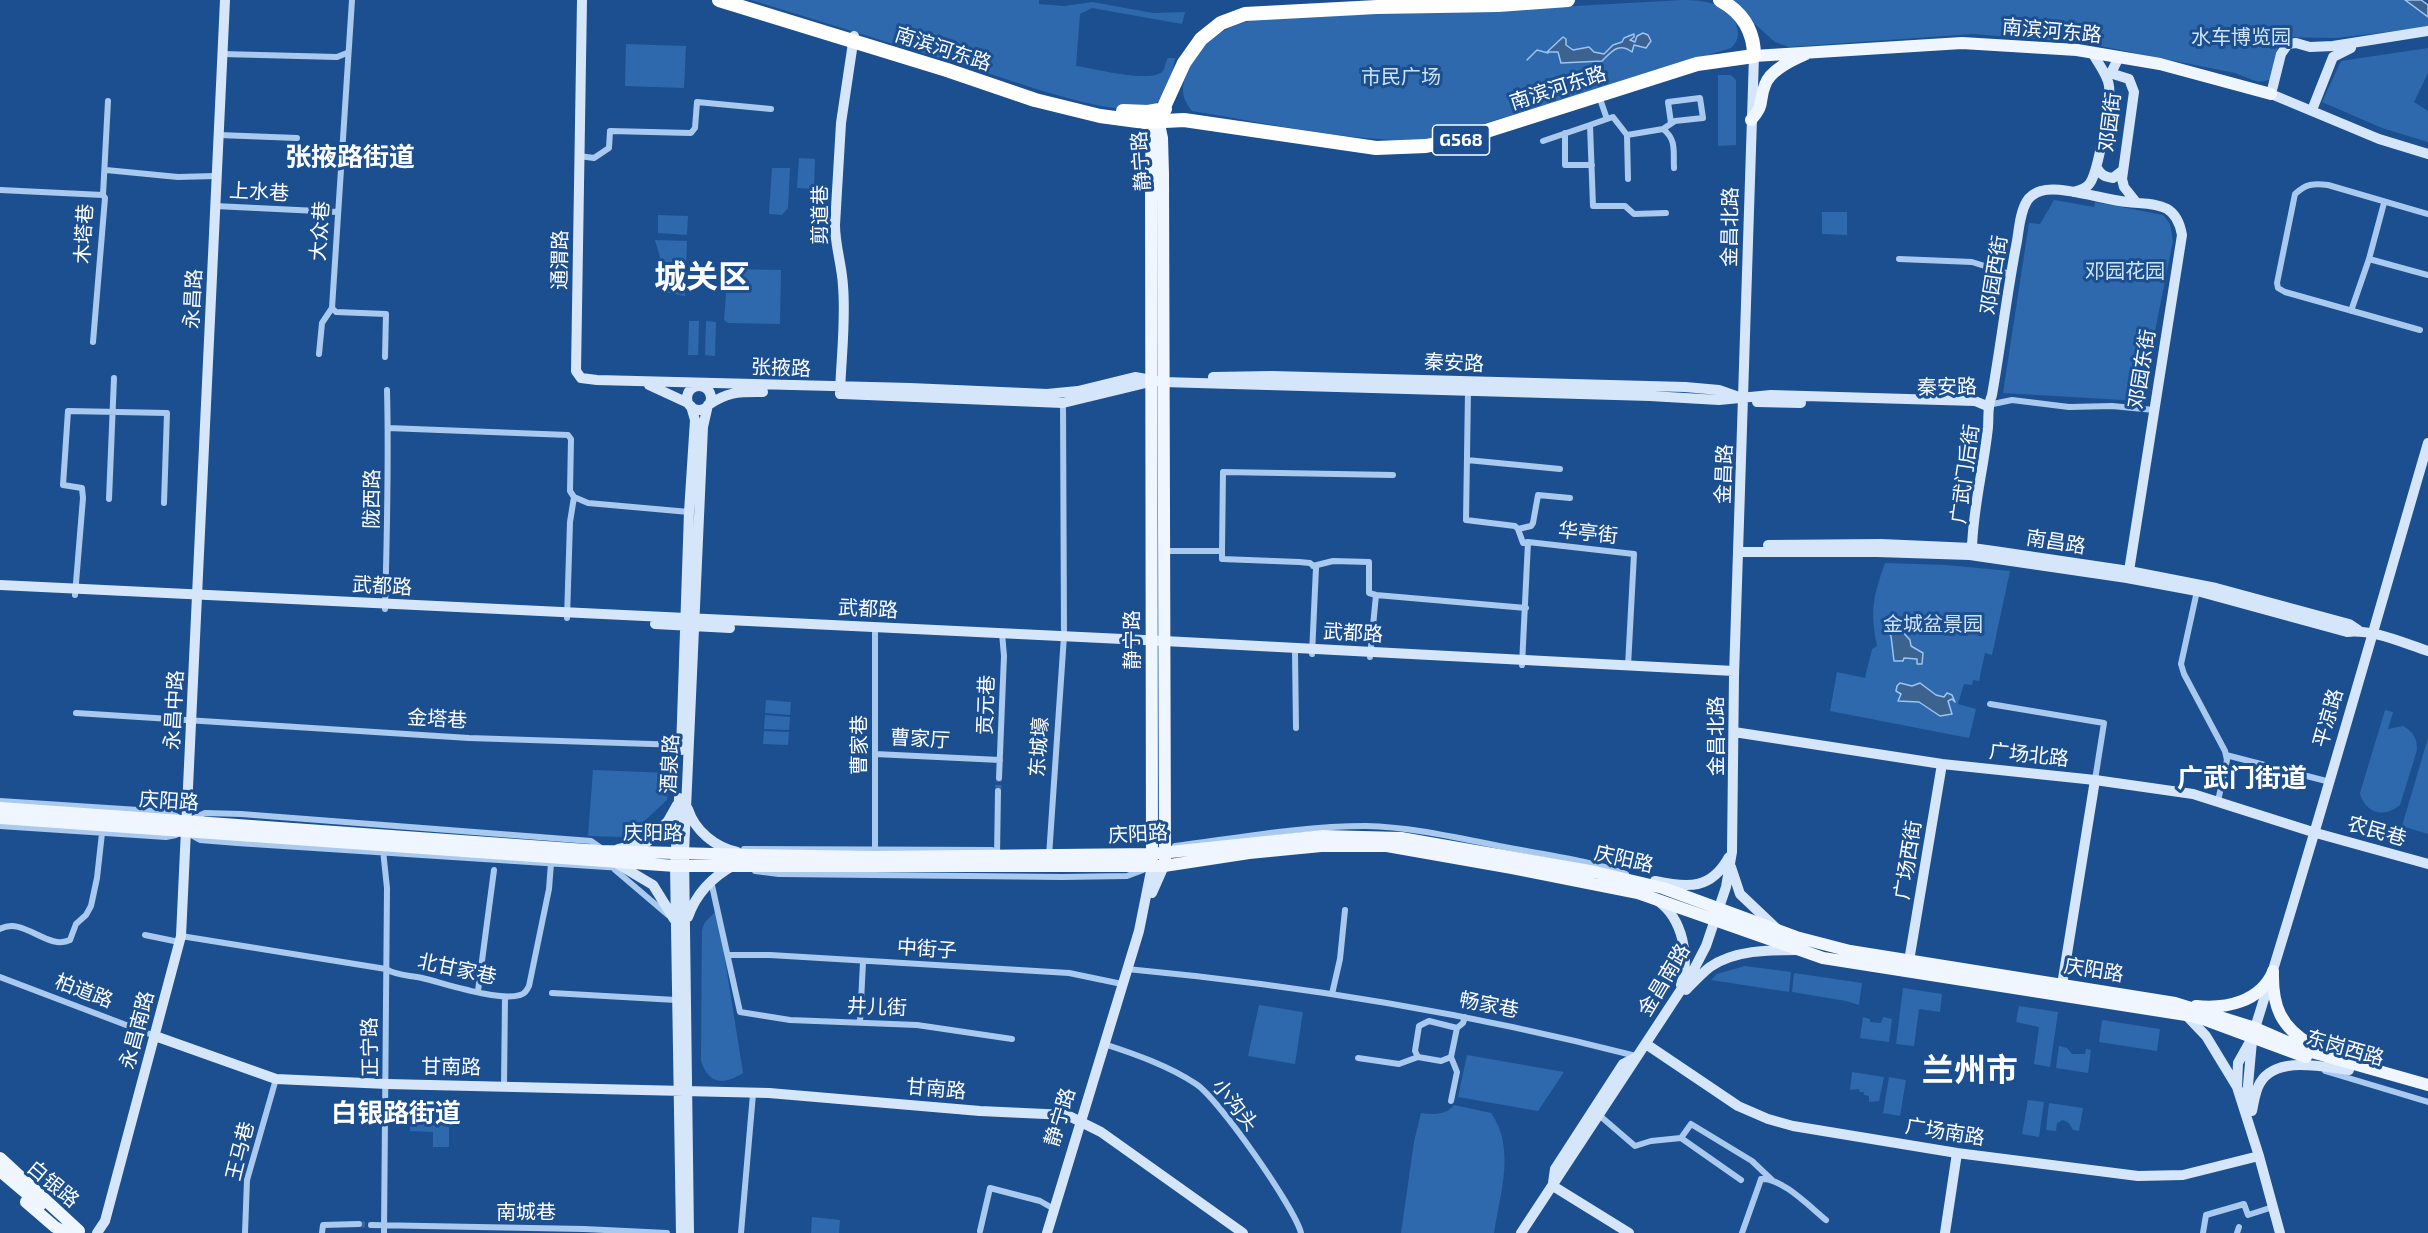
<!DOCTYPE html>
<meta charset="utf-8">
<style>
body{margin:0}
canvas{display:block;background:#1b4f8f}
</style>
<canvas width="2428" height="1233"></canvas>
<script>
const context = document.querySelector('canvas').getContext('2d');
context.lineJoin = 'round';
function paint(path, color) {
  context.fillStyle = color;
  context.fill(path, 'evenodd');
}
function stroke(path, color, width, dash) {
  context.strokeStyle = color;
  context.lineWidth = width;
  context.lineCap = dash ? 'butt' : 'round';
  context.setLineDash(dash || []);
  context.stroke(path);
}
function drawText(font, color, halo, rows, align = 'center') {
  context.font = font + ' "Exo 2","Noto Sans SC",sans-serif';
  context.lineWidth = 6;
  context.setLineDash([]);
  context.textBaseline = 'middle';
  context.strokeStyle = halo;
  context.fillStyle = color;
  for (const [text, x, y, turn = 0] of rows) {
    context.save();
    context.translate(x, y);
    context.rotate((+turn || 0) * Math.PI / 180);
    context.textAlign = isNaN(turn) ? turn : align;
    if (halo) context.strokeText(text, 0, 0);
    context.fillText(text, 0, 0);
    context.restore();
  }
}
paint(new Path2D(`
 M751,0H1039V4L1064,6L1092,2L1153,13L1185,12L1182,24L1092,8L1080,14L1076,66C1092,68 1152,84 1163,71C1165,68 1166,61 1168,58H1175C1172,75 1166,103 1147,108C1110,117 1017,82 978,70C902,47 827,23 751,0Z
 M1682,0C1702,0 1732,3 1737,27C1739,36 1738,41 1731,48L1427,141C1348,141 1270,124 1192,111C1181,97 1181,88 1187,72C1200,38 1229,24 1264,18L1504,10Z
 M1728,0H2405L2428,17V27L2336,38L2280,37L2270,80L2258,82L2235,73L2085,43L1973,34L1789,47L1775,42Z
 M626,44L686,46L684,88L625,86Z
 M2428,48V73L2414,102L2428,111V142L2382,128L2322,102L2341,61Z
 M1718,75H1731L1736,80V145L1718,146Z
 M799,158L815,159L814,189L797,188Z
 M772,168H790L788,208L782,215L769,214Z
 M2054,200L2094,207L2095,202L2163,215L2170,224L2173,241L2141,401L2003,393L2029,223L2040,224Z
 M1822,212H1847V235L1822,234Z
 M658,215L688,216L687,235L658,233Z
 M655,240L687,241L685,296L659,291L658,262L660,257Z
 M728,269L781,270L780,324L728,323L724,320Z
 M689,321H699L698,355H688Z
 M706,321L716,322L715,356L705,355Z
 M1885,563L1946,565L2010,571L1992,655L1985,653L1979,681L1973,680L1972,685L1964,684L1958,704L1976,709L1969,738L1830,711L1837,672L1865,678L1872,649L1877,646C1870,610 1873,597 1885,563Z
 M766,700L791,702L790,715L765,713Z
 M2385,710L2393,712L2388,729L2403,726C2414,732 2417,739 2417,750L2400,805C2385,818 2365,814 2360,793Z
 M765,715L790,717L789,730L764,729Z
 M764,731L789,732L788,745L763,744Z
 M2428,738V834L2402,826Z
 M593,770L669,773L667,800L627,837L588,836Z
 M715,912L718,916L743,1073C724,1085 709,1085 701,1061L702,930L705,922Z
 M1745,966L1791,972L1789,992L1711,980L1717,974Z
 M1794,973L1862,983L1859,1005L1846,1001L1792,992Z
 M1903,988L1942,994L1940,1012L1919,1009L1914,1046L1896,1044Z
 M1259,1005L1303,1012L1295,1064L1248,1056Z
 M2019,1006L2058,1012L2050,1067L2034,1064L2039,1027L2016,1022Z
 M1863,1017L1870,1019V1022L1881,1023L1883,1017L1892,1019L1889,1042L1860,1038Z
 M2102,1020L2160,1029L2157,1051L2099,1042Z
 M2059,1046L2067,1048L2072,1054H2085L2086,1049L2091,1050L2088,1073L2056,1068Z
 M1467,1055L1564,1072L1538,1111L1458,1097Z
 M1852,1072L1884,1077L1879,1101L1869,1102V1096L1864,1095V1092H1860L1859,1089L1850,1090Z
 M1889,1077L1906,1080L1900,1116L1883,1113Z
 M2028,1100L2044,1102L2039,1137L2022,1134Z
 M2049,1103L2083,1108L2079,1131L2073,1130L2069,1123L2063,1120L2057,1123L2056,1131L2046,1130Z
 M1454,1105L1491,1113C1516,1149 1500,1193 1494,1233H1401L1414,1142L1421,1113C1433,1115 1447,1115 1454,1105Z
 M410,1120H449V1147H433V1132L410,1131Z
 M812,1217L840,1220L839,1233H811Z`), '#2e69ad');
const water = new Path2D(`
 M2405,0H2421L2428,5V17Z
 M1643,33L1648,35L1651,41L1646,48L1634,45L1632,52C1619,42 1612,51 1602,61L1561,63L1558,52H1547L1563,37L1566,39V45L1573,50L1589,47L1594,52L1604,54L1613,45L1622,42L1624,38L1634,34V37L1630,40L1635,42L1637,36Z
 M1888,618H1899L1902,623L1900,629L1910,640L1911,646L1923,653L1922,664H1917V659L1904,658L1903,661H1894L1891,636L1884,626L1883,620Z
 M1900,683L1912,686L1920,683L1936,695L1944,697L1947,693L1952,695L1955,702L1952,699L1948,701L1952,714L1940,716L1919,702L1898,701L1901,694L1896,691L1897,686Z`);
paint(water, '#3c6290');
stroke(water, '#9cc4f0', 1.5);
stroke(new Path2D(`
 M1527,60L1537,50L1548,53`), '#9cc4f0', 1.5);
stroke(new Path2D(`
 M998,791L999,778
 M359,1224L371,1225`), '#3d69a0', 6, [6, 3]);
stroke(new Path2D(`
 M222,54L337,57L347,53
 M1599,96L1607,119L1590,125L1593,206H1625L1634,214L1666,213
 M1607,119L1613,117L1627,135L1663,129C1677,140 1673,151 1674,168
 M1663,129L1675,121L1703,118L1700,98L1668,102L1671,123
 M1565,133V165H1592
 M219,135L297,138
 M1627,135L1628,179
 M1543,141L1590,125
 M579,156L594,158L609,148L610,131L691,133L695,128L697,102L771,109
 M106,170L178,177L216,176
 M0,190L103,195L105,198L93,342
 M103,195L108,101
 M215,206L338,212
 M1899,259L1972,262L2010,274
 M2369,259L2428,275
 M332,308L336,312L386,314L385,357
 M2351,311L2369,259L2384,203
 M2420,330L2285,292L2278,288L2277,283L2295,194C2306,184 2313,183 2328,185L2428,214
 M319,354L322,323L332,308L352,0
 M1468,391L1466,520L1515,526L1518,529L1523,543L1528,542
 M1988,405L2012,400L2069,407L2112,406L2154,410
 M388,428L568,435L571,439L570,491L574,497L588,503L689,512
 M1467,460L1560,469
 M109,499L114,378
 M1518,529L1531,526L1533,523L1538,495L1570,498
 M1164,551H1222L1223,472L1393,475
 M1222,551V559L1299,562L1310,563L1316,568L1312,654
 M1313,566L1333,561L1369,562V593L1376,595L1526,608
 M2197,591L2181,664L2184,674L2225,751L2227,760L2218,801
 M75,595L83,498L82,488L63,485L68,411L167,413L164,503
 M385,609C387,536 389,463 387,390
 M567,618L570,522L574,497
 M1295,653L1296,728
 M1370,657L1376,595
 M1522,665L1528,542L1634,554L1628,666
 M1990,704L2104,723L2095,780
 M76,713L469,738L682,745
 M875,754L1000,760
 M2226,755L2330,782
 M999,778L1004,656L1002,633
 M0,801L169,812L178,817
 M190,820L205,813L241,814L591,841L601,848
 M0,826L166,837L176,835
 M191,835L200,840L237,843L622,868
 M1175,846C1237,838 1302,826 1366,826C1416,827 1466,840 1515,849C1552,856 1591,861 1626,874
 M744,849L992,850
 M383,850L387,888L384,1233
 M875,850V632
 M997,856L998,791
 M1049,856L1064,636L1063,403
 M614,869L668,915
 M755,871L779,874L1062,877L1127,876L1143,870
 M711,881L740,1012L790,1020L917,1025L1012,1039
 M0,929C23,916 48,951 70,940L76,924L86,915L91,906L97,878L102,833
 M145,935L179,942
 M181,936L386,969C397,976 409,975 422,978C444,983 500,1002 520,995C525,994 527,990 529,986L549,889L551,863
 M729,955H770L1069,973L1122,984
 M1127,969C1298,985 1469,1013 1636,1056
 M0,977L155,1036
 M478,991L494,870
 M552,993L676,1000
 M1332,994L1340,959L1345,910
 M860,1022L863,962
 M1104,1044C1135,1054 1169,1066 1196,1084C1218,1098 1295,1208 1301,1233
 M1451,1057L1441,1061L1418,1057L1415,1051L1419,1026L1429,1021L1457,1028
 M1358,1058L1399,1064L1418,1057
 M2325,1071L2428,1102
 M504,1086L505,997
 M1451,1101L1457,1072L1451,1057L1457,1028L1463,1023L1465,1017
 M1599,1115L1635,1146L1651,1141L1681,1138L1741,1180
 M1681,1138L1691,1124L1752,1161L1772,1180
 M371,1225L584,1229L667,1233
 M980,1231L990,1188L1040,1201L1054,1209
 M245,1233L247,1180L276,1079
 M322,1233L323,1225L359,1224
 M741,1233L753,1094
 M1742,1233L1759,1185L1761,1179C1781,1177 1810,1207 1826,1220
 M2203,1233L2206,1215L2244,1204L2248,1215L2273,1207
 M2237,1233L2239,1227`), '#a9c9ee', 6);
stroke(new Path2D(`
 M582,0L576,371L581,378L597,380L910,388L1047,394L1078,391L1135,377L1163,382L1650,396L1719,400L1771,395L1975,401L1987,406
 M2428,31L2333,46L2310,47L2296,43L2288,44L2281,54L2271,94L2379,139L2428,154
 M2119,57L2112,71L2113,74L2129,79L2134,92L2122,179L2124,187L2136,202
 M2312,110L2333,57L2351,48
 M2097,168C2101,175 2105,177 2113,178L2122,171
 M2074,192C2080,190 2087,188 2090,183C2098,172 2111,99 2109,86C2108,75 2097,62 2092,52
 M1213,377L1272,376L1685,387L1719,390L1736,396
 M649,385L688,403
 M687 398a12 12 0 1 1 24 0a12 12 0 1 1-24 0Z
 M840,394C841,358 846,322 843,286C842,265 835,246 835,225L841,123L854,36
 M842,394L1063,403L1150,382
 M1757,402L1801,403
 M1768,545L1881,544L1972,548L1994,551L2129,571L2216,588L2349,624L2358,630
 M1972,548C1973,507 1984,467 1988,427C1989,414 1987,407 1992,395C2001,344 2007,292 2017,241C2019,229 2020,212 2027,201C2029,197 2036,192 2041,191C2061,185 2105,200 2127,202C2155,205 2176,201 2182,235L2129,571
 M1739,552H1877L1970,555L2127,578L2197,591L2347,632C2373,629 2403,643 2428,651
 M0,585L1164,641L1734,671
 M655,624L730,628
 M1734,732L1942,764L2095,780L2193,794L2316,833L2428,864
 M681,750L689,512L695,420L691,406
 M679,798L675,866L681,1233
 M688,809C695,831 715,847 737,852
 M618,849L647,842L668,821L677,805
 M616,863L653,885L674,919
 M1731,867L1740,894L1778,930
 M1655,881C1688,888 1711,890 1729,857
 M1152,893L1164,866
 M1658,901C1683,919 1690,957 1681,985
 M688,917C696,894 712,877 734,865
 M1909,961L1942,764
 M2062,985L2095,780
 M1686,990C1694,982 1702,973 1710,967C1734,950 1769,950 1797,950
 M2186,1015L2206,1036L2237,1087
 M2255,1028C2316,834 2371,638 2428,443
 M155,1036L276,1079L387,1084L769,1093L980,1111L1067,1115L1101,1132L1243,1233
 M2252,1038L2238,1063L2237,1087L2259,1156L2280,1233
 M1646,1044L1738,1106L1768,1119L1793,1126L1957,1153L2138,1176L2183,1175L2259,1156
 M2250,1106L2247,1096L2252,1041
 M2252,1111C2254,1102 2255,1091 2260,1083C2276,1055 2323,1067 2349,1070
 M1553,1183L1555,1169L1623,1064L1635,1058
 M1553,1186L1629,1233
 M97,1233L105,1221L181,936L225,0
 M689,1233L684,853L703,427L708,405C729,391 739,392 763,392
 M1047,1233L1139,931L1152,866
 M1521,1233L1692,973L1706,946L1726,887L1732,852L1734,676L1754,56
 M1945,1233L1957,1153`), '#d6e6fa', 10);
stroke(new Path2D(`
 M1754,56L1962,43L2077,50L2160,64L2271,94
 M1158,120L1162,138L1163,174L1165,859
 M1751,120C1766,103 1758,102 1765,85C1770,70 1792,60 1806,54
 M0,808L600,851L752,855L874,857L1151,854L1323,836L1401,838L1595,872L1663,888L1796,937L1850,951L2175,1003L2255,1028L2308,1051L2428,1085
 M0,818L675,866H1164L1249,853L1321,846H1387L1512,868L1638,893L1823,958L2186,1015L2206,1020L2306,1057
 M1152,862L1151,164L1152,137L1158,120
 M2273,971C2272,1007 2281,1027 2311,1045
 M2196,1006C2226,1009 2260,1002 2273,972
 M0,1158L79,1231
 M0,1171L40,1205
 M26,1202L55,1227L67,1233`), '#f0f6ff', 12);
stroke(new Path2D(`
 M719,0L947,70L1035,100L1100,116L1145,122L1184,120L1376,148L1426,146L1461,139L1697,64L1754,56C1754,31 1742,12 1720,0
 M1123,111L1148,112L1165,109
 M1158,120L1184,63L1201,39L1221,23L1245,14L1377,7L1498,5L1568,0`), '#fff', 14);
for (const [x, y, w] of [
 [1461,140,57]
]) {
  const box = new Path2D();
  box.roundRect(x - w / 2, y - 15, w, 30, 4.5);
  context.fillStyle = '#1b4f8f';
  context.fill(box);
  stroke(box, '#fff', 1.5);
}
drawText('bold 18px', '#fff', null, [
 ["G568",1461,140]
]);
drawText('20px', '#fff', '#1b4f8f', [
 ["南滨河东路",2052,31,5],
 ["南滨河东路",943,49,18],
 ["南滨河东路",1558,88,-18],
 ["邓园街",2110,122,-83],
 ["静宁路",1141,161,-94],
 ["上水巷",259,192,3],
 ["剪道巷",820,215,-90],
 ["金昌北路",1730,227,-89],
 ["大众巷",320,231,-86],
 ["木塔巷",84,234,-87],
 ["通渭路",560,260,-89],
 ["邓园西街",1994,275,-81],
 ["永昌路",193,299,-87],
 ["秦安路",1454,363,2],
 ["张掖路",781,368,2],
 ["邓园东街",2142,369,-81],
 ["秦安路",1947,387,-1],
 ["金昌路",1724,474,-88],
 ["广武门后街",1965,474,-82],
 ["陇西路",372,499,-89],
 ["华亭街",1588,533,6],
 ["南昌路",2056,542,9],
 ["武都路",382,586,3],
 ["武都路",868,609,3],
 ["武都路",1353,633,3],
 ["静宁路",1132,640,-90],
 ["贡元巷",986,705,-88],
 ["永昌中路",174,710,-87],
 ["平凉路",2328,718,-74],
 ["金塔巷",437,719,3],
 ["金昌北路",1716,736,-90],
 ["曹家厅",920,739,3],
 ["曹家巷",859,745,-90],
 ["东城壕",1039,747,-86],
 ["广场北路",2029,755,6],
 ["酒泉路",670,764,-87],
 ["庆阳路",169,801,4],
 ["农民巷",2377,831,16],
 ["庆阳路",653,833,1],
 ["庆阳路",1138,834,-3],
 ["庆阳路",1624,859,13],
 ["广场西街",1908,860,-81],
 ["中街子",927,949,4],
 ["北甘家巷",457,969,12],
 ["庆阳路",2094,970,9],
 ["金昌南路",1664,980,-59],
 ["柏道路",84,991,21],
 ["畅家巷",1489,1005,11],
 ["井儿街",877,1007,2],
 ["永昌南路",137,1030,-75],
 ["正宁路",370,1047,-91],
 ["东岗西路",2345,1048,16],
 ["甘南路",451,1067,1],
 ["甘南路",936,1089,5],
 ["小沟头",1235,1105,51],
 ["静宁路",1060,1117,-73],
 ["广场南路",1945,1132,9],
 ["王马巷",240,1151,-76],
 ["白银路",53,1184,40],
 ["南城巷",526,1212]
]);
drawText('20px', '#cfe3fa', '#1b4f8f', [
 ["水车博览园",2241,37],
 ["市民广场",1401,77],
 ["邓园花园",2125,271],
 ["金城盆景园",1933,624]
]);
drawText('bold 26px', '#fff', '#1b4f8f', [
 ["张掖路街道",350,157],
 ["广武门街道",2242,778],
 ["白银路街道",396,1113]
]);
drawText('bold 32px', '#fff', '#1b4f8f', [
 ["城关区",702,277],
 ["兰州市",1970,1070]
]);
</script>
